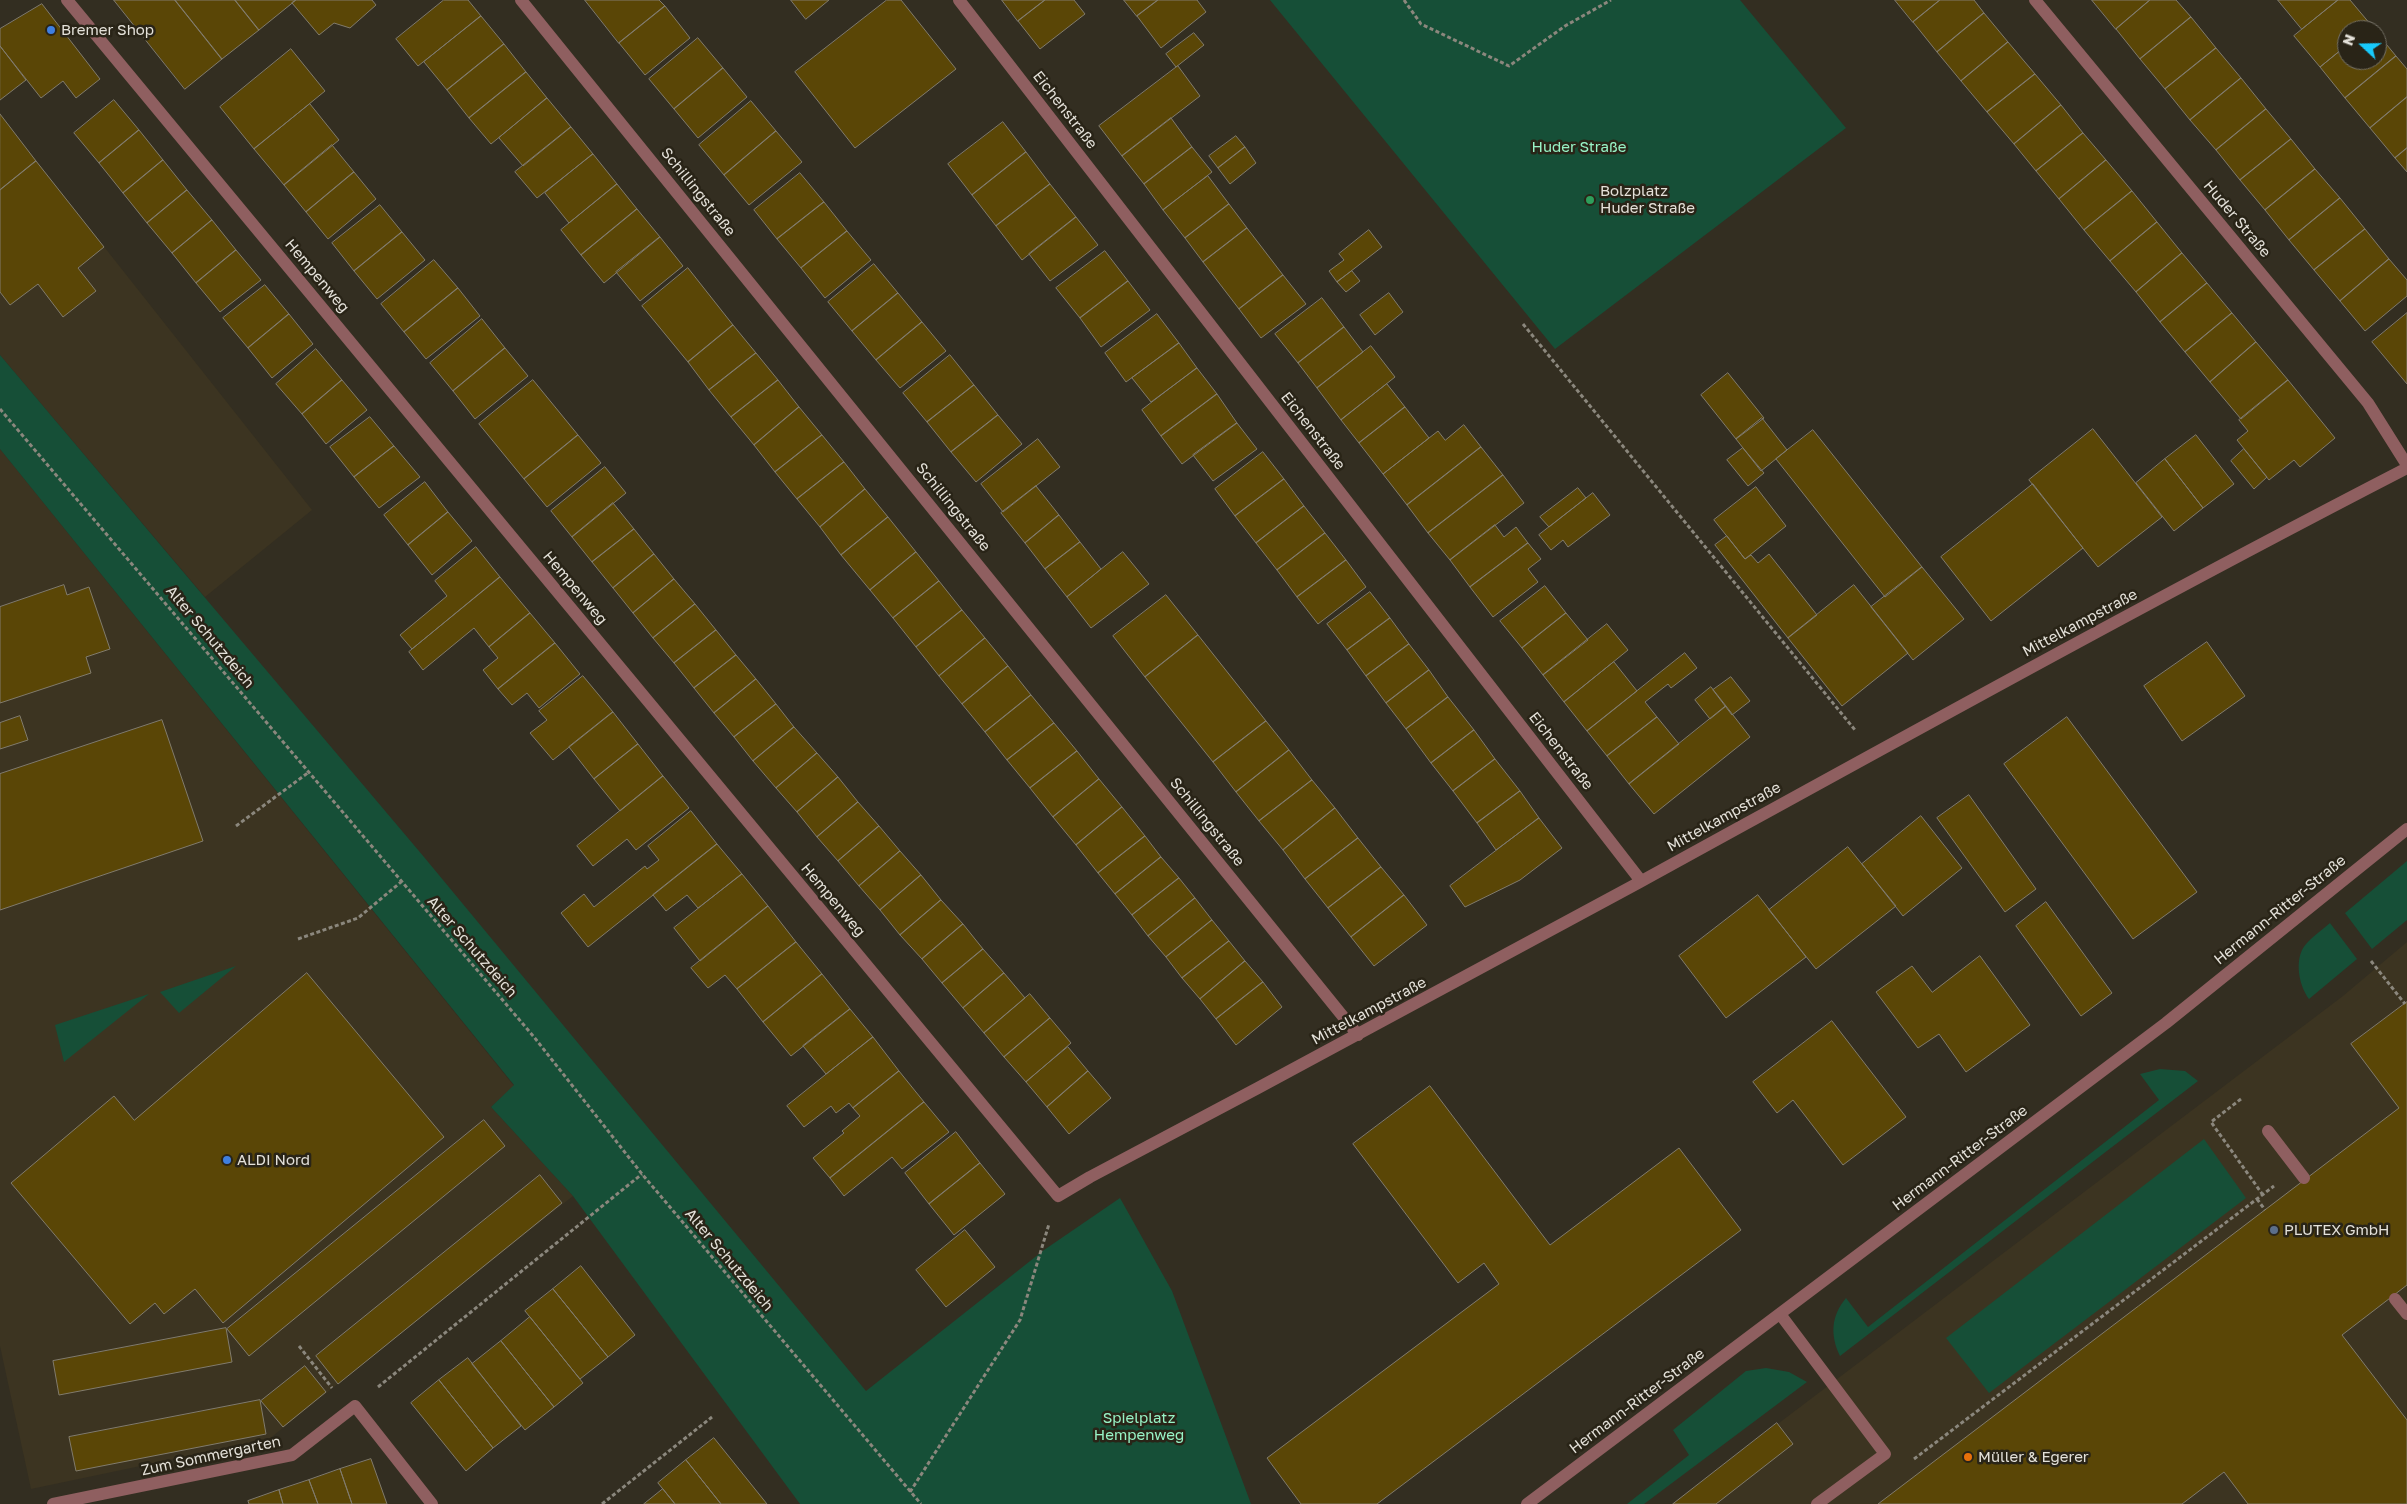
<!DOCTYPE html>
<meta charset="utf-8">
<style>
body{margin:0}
#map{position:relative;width:2407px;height:1504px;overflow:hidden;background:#332e21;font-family:"Golos Text",sans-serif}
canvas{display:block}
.north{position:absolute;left:2337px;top:20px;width:50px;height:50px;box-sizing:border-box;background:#292417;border:1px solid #747065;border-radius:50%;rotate:291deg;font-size:14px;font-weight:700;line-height:20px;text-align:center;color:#e4e1d9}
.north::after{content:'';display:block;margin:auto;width:18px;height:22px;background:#18cafc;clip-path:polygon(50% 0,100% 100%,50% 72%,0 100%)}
</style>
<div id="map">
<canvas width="2407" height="1504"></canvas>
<div class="north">N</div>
</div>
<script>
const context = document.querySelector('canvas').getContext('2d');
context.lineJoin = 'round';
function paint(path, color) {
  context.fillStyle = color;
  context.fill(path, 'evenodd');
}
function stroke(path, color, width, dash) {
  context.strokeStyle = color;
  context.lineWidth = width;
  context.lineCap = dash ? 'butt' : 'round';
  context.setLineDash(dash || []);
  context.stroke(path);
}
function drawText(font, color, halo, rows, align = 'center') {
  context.font = font + ' "Golos Text",sans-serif';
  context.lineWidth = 5;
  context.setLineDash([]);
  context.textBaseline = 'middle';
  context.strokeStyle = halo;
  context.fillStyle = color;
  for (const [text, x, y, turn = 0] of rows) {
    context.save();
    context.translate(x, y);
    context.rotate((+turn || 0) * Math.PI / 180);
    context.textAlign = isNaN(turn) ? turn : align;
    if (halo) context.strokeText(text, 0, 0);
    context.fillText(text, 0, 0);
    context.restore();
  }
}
paint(new Path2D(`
 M0,115L312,510L205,597L0,355Z
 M0,449L514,1086L491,1107L573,1196L269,1439L31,1489L0,1346Z
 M2407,942V1504H1672L2343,996Z`), '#3c3421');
paint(new Path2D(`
 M1270,0H1740L1846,128L1555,349Z
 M0,355L424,857L866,1391L1044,1250L1120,1198L1172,1291L1251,1504H800L573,1196L491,1107L514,1085L0,449Z
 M2407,861V920L2372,949L2345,913Z
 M2330,923L2357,959L2309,999C2300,987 2295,965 2302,950C2307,940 2321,931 2330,923Z
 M236,966L179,1013L160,992Z
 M149,994L64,1062L55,1025Z
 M2160,1069L2185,1071L2198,1081L1840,1356C1830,1335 1831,1316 1846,1298L1868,1327L2159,1100L2140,1074Z
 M2204,1139L2246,1198L1989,1393L1946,1338Z
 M1766,1368L1789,1372L1807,1382L1644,1504H1627L1689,1455L1673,1430L1746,1371Z`), '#164f37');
const building = new Path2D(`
 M114,0H175L222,59L185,89Z
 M175,0H235L259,30L222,59Z
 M235,0H296L259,30Z
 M296,0H372L376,5L350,28L334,23L319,35L292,3Z
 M444,0H468L481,16L418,66L396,39Z
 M585,0H659L665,6L619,43Z
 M791,0H829L806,19Z
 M887,0H901L956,69L855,148L795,72Z
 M1002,0H1045L1018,21Z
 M1045,0H1074L1085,14L1040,49L1018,21Z
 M1124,0H1158L1137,16Z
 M1158,0H1197L1206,12L1161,48L1137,16Z
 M1895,0H1940L1913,22Z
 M1940,0H1974L1984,13L1937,52L1913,22Z
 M2092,0H2150L2116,29Z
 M2150,0H2176L2191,17L2140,59L2116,29Z
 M2278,0H2338L2302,29Z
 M2338,0H2350L2371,25L2365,30H2347V45L2320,67L2294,36Z
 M42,4L100,79L76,98L63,81L41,98L0,46V29Z
 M665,6L690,38L645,75L619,43Z
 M1984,13L2008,42L1961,81L1937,52Z
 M481,16L504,44L447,90L424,62Z
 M2191,17L2216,48L2165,89L2140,59Z
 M1194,33L1204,45L1176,67L1166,54Z
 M2377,33L2396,56L2345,98L2320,67L2347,45V60H2377Z
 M698,38L723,68L674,109L649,79Z
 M2008,42L2035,74L1987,112L1961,81Z
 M504,44L526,72L469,118L447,90Z
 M0,46L26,80L0,100Z
 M2216,48L2241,78L2190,120L2165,89Z
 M291,49L325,91L254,149L220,107Z
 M2396,56L2407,69V97L2370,128L2345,98Z
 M1178,66L1200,96L1122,156L1099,126Z
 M723,68L747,97L698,138L674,109Z
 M526,72L547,98L491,144L469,118Z
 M2035,74L2061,105L2014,144L1987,112Z
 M2241,78L2266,109L2216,150L2190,120Z
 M2407,97V148L2395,158L2370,128Z
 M547,98L571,127L523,166L499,138Z
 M114,100L139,130L99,163L74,133Z
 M751,101L776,131L724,175L699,145Z
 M310,104L339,140L284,185L254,149Z
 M2061,105L2083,133L2036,171L2014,144Z
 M2266,109L2291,139L2240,180L2216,150Z
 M0,114L36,161L0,190Z
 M1171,118L1192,147L1144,184L1122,156Z
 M1003,122L1026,152L972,195L948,164Z
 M571,127L593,154L537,198L515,172Z
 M139,130L163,160L123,193L99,163Z
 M776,131L802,162L749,205L724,175Z
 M2083,133L2106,160L2059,199L2036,171Z
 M1236,136L1245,147L1218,168L1209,156Z
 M2291,139L2315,169L2265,210L2240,180Z
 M332,145L354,172L306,212L284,185Z
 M1192,147L1212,172L1163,210L1144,184Z
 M1245,147L1256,163L1230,184L1218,168Z
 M2407,148V172L2395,158Z
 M1026,152L1050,184L996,226L972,195Z
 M593,154L617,184L569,223L545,193Z
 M163,160L187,190L147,223L123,193Z
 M2106,160L2132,191L2084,230L2059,199Z
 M36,161L104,247L78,268L96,291L63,317L38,284L10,305L0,292V190Z
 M2315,169L2340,198L2289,240L2265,210Z
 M354,172L376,199L328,239L306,212Z
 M800,173L824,202L777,239L754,210Z
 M1208,176L1229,204L1185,238L1163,210Z
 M617,184L637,209L581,255L561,230Z
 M1050,184L1076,217L1022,260L996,226Z
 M187,190L212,220L172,253L147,223Z
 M2132,191L2157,222L2110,261L2084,230Z
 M2340,198L2365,229L2314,270L2289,240Z
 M824,202L847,231L801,268L777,239Z
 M1229,204L1247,228L1203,262L1185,238Z
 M380,205L402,232L354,271L332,243Z
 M637,209L660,237L604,283L581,255Z
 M1076,217L1098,245L1050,281L1029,254Z
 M212,220L236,250L196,283L172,253Z
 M2157,222L2182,253L2136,292L2110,261Z
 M1247,228L1283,275L1239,309L1203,262Z
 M2365,229L2389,259L2340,301L2314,270Z
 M1369,230L1382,247L1337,282L1329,271L1344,260L1339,254Z
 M847,231L871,260L825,298L801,268Z
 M402,232L425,260L377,299L354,271Z
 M660,237L683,266L640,301L616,272Z
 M236,250L261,280L220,312L196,283Z
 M1105,251L1128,281L1080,318L1056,288Z
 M2182,253L2207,283L2160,322L2136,292Z
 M2389,259L2407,280V296L2365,331L2340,301Z
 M434,260L458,288L404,332L381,304Z
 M874,264L898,293L852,331L828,302Z
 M688,268L733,325L688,362L642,306Z
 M1352,271L1360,281L1346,292L1337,282Z
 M1283,275L1306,304L1261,338L1239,309Z
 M1128,281L1150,310L1101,347L1080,318Z
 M2207,283L2232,313L2185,352L2160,322Z
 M265,285L289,314L248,348L223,318Z
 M458,288L480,316L426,359L404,332Z
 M898,293L922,322L876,360L852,331Z
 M1389,293L1403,312L1375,335L1360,315Z
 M1322,298L1344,327L1298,363L1275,334Z
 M2232,313L2256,342L2210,382L2185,352Z
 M2407,313V384L2372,342Z
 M289,314L313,344L272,378L248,348Z
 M1157,314L1179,343L1126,382L1105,353Z
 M482,319L505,348L453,391L430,363Z
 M922,322L946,351L900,388L876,360Z
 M733,325L756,353L709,390L688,362Z
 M1344,327L1363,352L1317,388L1298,363Z
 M2256,342L2288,380L2241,419L2210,382Z
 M1179,343L1197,368L1151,402L1132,378Z
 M1371,346L1395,377L1341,420L1317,388Z
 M505,348L528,376L475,419L453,391Z
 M316,349L342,380L302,414L276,384Z
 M756,353L778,380L731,417L709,390Z
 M950,355L974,385L927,422L903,393Z
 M1197,368L1217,394L1161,436L1142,410Z
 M1728,373L1764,418L1736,439L1701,395Z
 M342,380L367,410L326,444L302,414Z
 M533,380L578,435L524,479L479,424Z
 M778,380L799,407L754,445L731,417Z
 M2288,380L2335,438L2300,467L2294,460L2269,480L2237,440L2248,431L2239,420Z
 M1387,384L1405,407L1359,443L1341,420Z
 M974,385L998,415L951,452L927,422Z
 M1217,394L1237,423L1182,464L1161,436Z
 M799,407L822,435L775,472L754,445Z
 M1405,407L1429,438L1383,474L1359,443Z
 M998,415L1022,444L976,482L951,452Z
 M370,417L394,446L354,477L330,447Z
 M1762,418L1787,450L1761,471L1736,439Z
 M1237,423L1257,449L1213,481L1193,455Z
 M1464,425L1481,447L1407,505L1383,474L1438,431L1445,440Z
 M2093,429L2162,517L2098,567L2029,480Z
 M1813,430L1922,567L1885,597L1776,459Z
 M578,435L601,463L547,507L524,479Z
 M822,435L844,462L797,499L775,472Z
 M2196,435L2234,484L2203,508L2165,459Z
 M1038,439L1060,467L1003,512L981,484Z
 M394,446L420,477L379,508L354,477Z
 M1481,447L1503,475L1428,533L1407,505Z
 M1743,448L1764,473L1748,486L1727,460Z
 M2244,449L2267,477L2254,489L2231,461Z
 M1263,452L1284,479L1235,516L1215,489Z
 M2165,459L2203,508L2174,531L2136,483Z
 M844,462L865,489L820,527L797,499Z
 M605,467L626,493L572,537L551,511Z
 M1503,475L1524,503L1450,560L1428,533Z
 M1284,479L1304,506L1256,543L1235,516Z
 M425,482L448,512L408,545L384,515Z
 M2033,484L2083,548L1991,621L1941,557Z
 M1036,486L1059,515L1025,543L1001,513Z
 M1756,487L1786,526L1745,559L1714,520Z
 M1578,488L1586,498L1549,527L1540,517Z
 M865,489L888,517L841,555L820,527Z
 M1593,493L1610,515L1568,547L1563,540L1551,550L1539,535Z
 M613,503L634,529L592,562L572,537Z
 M1304,506L1325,533L1277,570L1256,543Z
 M448,512L472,541L432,575L408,545Z
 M1059,515L1080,542L1045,569L1025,543Z
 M888,517L916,552L870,590L841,555Z
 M1495,525L1504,537L1516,527L1528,543L1470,587L1450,560Z
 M634,529L654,554L613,588L592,562Z
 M1325,533L1346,560L1297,597L1277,570Z
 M1727,536L1745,559L1751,555L1758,563L1769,554L1817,615L1788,638L1715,545Z
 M1080,542L1101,569L1067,597L1045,569Z
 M1528,543L1541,559L1528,569L1538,582L1493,617L1470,587Z
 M476,547L500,577L412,649L400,635L447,596L435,581Z
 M916,552L939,581L893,618L870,590Z
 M1123,552L1149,584L1091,628L1067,597Z
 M654,554L674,579L633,613L613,588Z
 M1346,560L1366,587L1318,624L1297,597Z
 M1922,567L1964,619L1913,660L1871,607Z
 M500,577L530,613L489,647L474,628L423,670L409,652Z
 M674,579L695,604L653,638L633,613Z
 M939,581L962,610L916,647L893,618Z
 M64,585L67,595L89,587L110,649L86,657L91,673L0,703V607Z
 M1854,585L1908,653L1842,706L1788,638Z
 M1545,586L1566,613L1522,648L1500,621Z
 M1370,592L1390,618L1347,650L1327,624Z
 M1166,595L1198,635L1145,677L1113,636Z
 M695,604L716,630L674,663L653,638Z
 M962,610L985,638L939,676L916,647Z
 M530,613L555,643L498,689L483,670L498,658L489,647Z
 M1566,613L1588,640L1543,675L1522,648Z
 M1390,618L1409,644L1366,676L1347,650Z
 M1607,624L1628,650L1564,702L1543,675Z
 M716,630L736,655L694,688L674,663Z
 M1198,635L1266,721L1213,762L1145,677Z
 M985,638L1008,666L962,704L939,676Z
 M2207,642L2245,696L2182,741L2144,686Z
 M555,643L580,674L539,708L527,693L512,705L498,689Z
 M1409,644L1429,670L1386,703L1366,676Z
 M1685,653L1697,668L1671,688L1668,684L1645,702L1657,717L1607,756L1587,731Z
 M736,655L756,679L714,713L694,688Z
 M1614,662L1637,691L1587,731L1564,702Z
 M1008,666L1031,695L985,732L962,704Z
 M1429,670L1448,697L1406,729L1386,703Z
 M583,676L613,712L553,760L530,733L547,720L539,711Z
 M1731,677L1750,701L1732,715L1713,690Z
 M756,679L776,704L734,737L714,713Z
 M1711,687L1726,706L1710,719L1695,700Z
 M1031,695L1054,723L1007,760L985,732Z
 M1448,697L1474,730L1431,763L1406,729Z
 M776,704L794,727L753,761L734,737Z
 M1726,706L1750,737L1654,814L1629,784Z
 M613,712L638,744L594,779L569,747Z
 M20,716L28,740L0,749V723Z
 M1657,717L1679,744L1629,784L1607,756Z
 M2067,717L2197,892L2133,939L2004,764Z
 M162,720L203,841L0,910V774Z
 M1266,721L1289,750L1236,792L1213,762Z
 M1054,723L1077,751L1030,788L1007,760Z
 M794,727L817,753L776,788L753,761Z
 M1474,730L1495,759L1453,791L1431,763Z
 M638,744L663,776L620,811L594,779Z
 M1289,750L1312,780L1259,821L1236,792Z
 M1077,751L1099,779L1053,817L1030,788Z
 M817,753L838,777L797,812L776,788Z
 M1495,759L1520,791L1477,823L1453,791Z
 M663,776L689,808L636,850L627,839L593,866L577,846Z
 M838,777L858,802L817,837L797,812Z
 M1099,779L1122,807L1076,845L1053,817Z
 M1312,780L1335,808L1283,850L1259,821Z
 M1520,791L1539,818L1496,850L1477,823Z
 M1969,795L2036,889L2005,912L1937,818Z
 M858,802L879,826L838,861L817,837Z
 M1122,807L1145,836L1098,873L1076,845Z
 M1335,808L1358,838L1305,879L1283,850Z
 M691,811L717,844L588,947L561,913L584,894L594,907L645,866L647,869L659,860L648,846Z
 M1921,816L1962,868L1903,916L1862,864Z
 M1539,818L1562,848L1520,880L1465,907L1450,886Z
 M879,826L900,851L859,886L838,861Z
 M1145,836L1161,857L1115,894L1098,873Z
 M1358,838L1381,867L1328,908L1305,879Z
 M717,844L742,874L698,908L687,895L666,911L653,895Z
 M1848,847L1896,906L1816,969L1769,910Z
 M900,851L921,875L880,910L859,886Z
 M1161,857L1179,878L1132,915L1115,894Z
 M1381,867L1404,895L1351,937L1328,908Z
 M742,874L768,906L700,961L674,928Z
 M921,875L941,900L900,935L880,910Z
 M1179,878L1195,898L1148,936L1132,915Z
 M1404,895L1427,925L1374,966L1351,937Z
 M1758,895L1806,957L1726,1018L1679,956Z
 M1195,898L1212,920L1166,957L1148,936Z
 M941,900L963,924L922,959L900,935Z
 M2046,902L2112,993L2081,1016L2016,926Z
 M768,906L796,942L737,989L725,975L708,988L691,968Z
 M1212,920L1229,941L1182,978L1166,957Z
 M963,924L983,949L942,983L922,959Z
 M1229,941L1245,961L1200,999L1182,978Z
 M796,942L822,974L763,1022L737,989Z
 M983,949L1004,973L963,1008L942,983Z
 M1980,956L2030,1025L1966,1072L1939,1034L1918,1048L1876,992L1912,966L1932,992Z
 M1245,961L1263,982L1216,1019L1200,999Z
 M307,973L444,1137L223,1323L195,1289L164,1314L155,1303L130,1324L11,1183L114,1096L134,1120Z
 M1004,973L1025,998L984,1033L963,1008Z
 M822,974L850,1009L791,1056L763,1022Z
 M1263,982L1282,1007L1236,1045L1216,1019Z
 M1030,994L1050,1018L1004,1057L984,1033Z
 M2407,1002V1285L2342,1335L2407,1420V1504H2248L2224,1472L2182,1504H1878L2399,1108L2351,1044Z
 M850,1009L873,1037L826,1074L803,1046Z
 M1050,1018L1071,1043L1026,1082L1004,1057Z
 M1832,1021L1906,1117L1843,1165L1793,1100L1777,1113L1753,1082Z
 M873,1037L899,1071L853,1108L849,1103L836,1113L831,1106L804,1127L787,1106Z
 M1068,1047L1088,1071L1047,1107L1026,1082Z
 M899,1071L924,1102L830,1178L813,1158L844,1133L842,1131L860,1116L853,1108Z
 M1088,1071L1111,1098L1069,1134L1047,1107Z
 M1430,1086L1550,1245L1679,1148L1741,1230L1377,1504H1301L1267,1458L1499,1284L1484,1263L1458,1283L1353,1144Z
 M924,1102L949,1132L902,1169L892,1157L844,1196L830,1178Z
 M484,1120L505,1146L249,1356L227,1329Z
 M956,1132L980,1163L929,1204L905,1173Z
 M980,1163L1005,1194L954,1235L929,1204Z
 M540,1175L562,1203L338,1384L316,1356Z
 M965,1230L995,1267L946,1307L916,1270Z
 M581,1266L635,1335L608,1357L553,1289Z
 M553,1289L608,1357L580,1379L525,1311Z
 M530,1317L583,1383L554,1407L501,1341Z
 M226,1328L232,1362L59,1395L53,1361Z
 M501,1341L554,1407L525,1430L472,1364Z
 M468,1358L521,1426L493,1448L439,1380Z
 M305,1366L326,1392L283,1427L261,1401Z
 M439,1380L493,1448L466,1471L411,1403Z
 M260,1400L266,1434L76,1471L69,1437Z
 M1777,1423L1793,1444L1716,1504H1673Z
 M714,1438L767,1504H721L686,1460Z
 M371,1459L387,1504H352L340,1469Z
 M686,1460L721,1504H675L658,1483Z
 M340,1469L352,1504H318L309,1480Z
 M309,1480L318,1504H283L279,1490Z
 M663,1489L675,1504H644Z
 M279,1490L283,1504H249L248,1501Z`);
paint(building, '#5a4606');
stroke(building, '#817b6c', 1);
stroke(new Path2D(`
 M1404,0L1421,24L1509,66L1565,26L1611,0
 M1523,324L1855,730
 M0,409L534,1037L642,1174L921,1504
 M236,826L309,772
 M298,939L358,918L401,882
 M2371,961L2405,1004
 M2241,1099L2211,1122L2263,1195
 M2257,1199L2265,1210
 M299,1346L332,1388
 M378,1387L642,1174
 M1914,1459L2274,1186
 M910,1492L1020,1320L1049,1224
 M602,1504L712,1417`), '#8b877d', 3, [4, 2.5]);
stroke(new Path2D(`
 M2268,1131L2304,1178
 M2395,1299L2407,1314
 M1780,1314L1885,1454L1817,1504
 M53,1504L292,1455L355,1406L432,1504`), '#8f5f60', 12);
stroke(new Path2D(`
 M67,0L1058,1196L1090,1177C1274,1080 1457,982 1640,882C1895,742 2149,601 2407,468
 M521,0L1358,1035
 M959,0L1641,881
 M2035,0L2368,403L2407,465`), '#8f5f60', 12);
stroke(new Path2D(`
 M1527,1504L2166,1023L2407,829`), '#8f5f60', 12);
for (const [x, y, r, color] of [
 [51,30,5,"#3f7fe0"],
 [1590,200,5,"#2e9e5b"],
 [227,1160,5,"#3f7fe0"],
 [2274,1230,5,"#5c6f8a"],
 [1968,1457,5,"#e8710a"]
]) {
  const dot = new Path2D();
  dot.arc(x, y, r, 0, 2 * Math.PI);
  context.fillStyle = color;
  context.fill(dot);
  stroke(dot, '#292417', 2);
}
drawText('15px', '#e4e1d9', '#292417', [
 ["Bremer Shop",61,30],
 ["Bolzplatz",1600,191],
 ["Huder Straße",1600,208],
 ["ALDI Nord",237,1160],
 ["PLUTEX GmbH",2284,1230],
 ["Müller & Egerer",1978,1457]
], 'left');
drawText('15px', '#e4e1d9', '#292417', [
 ["Eichenstraße",1065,110,52],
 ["Schillingstraße",698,192,51],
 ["Huder Straße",2237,219,50],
 ["Hempenweg",317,276,50],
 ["Eichenstraße",1313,431,52],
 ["Schillingstraße",953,507,51],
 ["Hempenweg",575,588,50],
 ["Mittelkampstraße",2080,623,-28],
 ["Alter Schutzdeich",210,637,50],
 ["Eichenstraße",1561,751,52],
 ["Mittelkampstraße",1724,817,-29],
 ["Schillingstraße",1207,822,51],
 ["Hempenweg",833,900,50],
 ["Hermann-Ritter-Straße",2280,910,-39],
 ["Alter Schutzdeich",472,947,49],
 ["Mittelkampstraße",1369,1011,-28],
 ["Hermann-Ritter-Straße",1960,1158,-37],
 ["Alter Schutzdeich",729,1260,50],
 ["Hermann-Ritter-Straße",1637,1401,-37],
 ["Zum Sommergarten",211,1456,-12]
]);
drawText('15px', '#97f3c6', '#292417', [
 ["Huder Straße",1579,147],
 ["Spielplatz",1139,1418],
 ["Hempenweg",1139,1435]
]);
</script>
